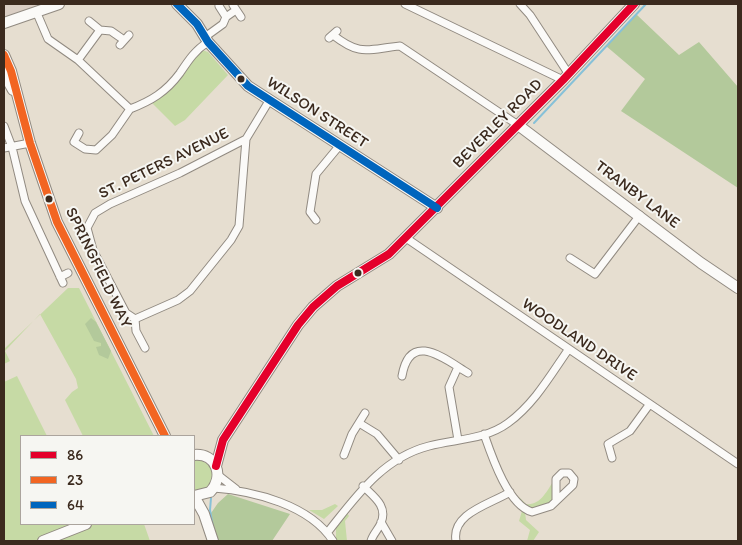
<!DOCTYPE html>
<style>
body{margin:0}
#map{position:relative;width:742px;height:545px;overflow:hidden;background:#e6ded0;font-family:Itim,sans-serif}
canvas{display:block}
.frame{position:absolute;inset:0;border:5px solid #3b2a1e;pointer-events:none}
.legend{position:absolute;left:20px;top:435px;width:175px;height:90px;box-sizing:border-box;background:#f6f6f2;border:1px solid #aba49d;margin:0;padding:6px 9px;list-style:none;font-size:15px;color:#3b2a1e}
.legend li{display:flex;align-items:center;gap:10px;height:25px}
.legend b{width:25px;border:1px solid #aba49d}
</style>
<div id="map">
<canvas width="742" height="545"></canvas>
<div class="frame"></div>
<ul class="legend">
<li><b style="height:6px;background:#e4002b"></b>86</li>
<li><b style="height:6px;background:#f26522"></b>23</li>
<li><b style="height:6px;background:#0065bd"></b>64</li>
</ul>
</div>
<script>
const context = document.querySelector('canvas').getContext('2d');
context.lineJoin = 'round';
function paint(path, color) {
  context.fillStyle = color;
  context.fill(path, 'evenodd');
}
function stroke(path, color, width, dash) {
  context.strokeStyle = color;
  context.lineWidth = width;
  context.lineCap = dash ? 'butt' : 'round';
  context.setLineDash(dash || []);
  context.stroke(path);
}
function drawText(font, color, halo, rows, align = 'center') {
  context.font = font + ' Itim,sans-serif';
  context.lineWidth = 4;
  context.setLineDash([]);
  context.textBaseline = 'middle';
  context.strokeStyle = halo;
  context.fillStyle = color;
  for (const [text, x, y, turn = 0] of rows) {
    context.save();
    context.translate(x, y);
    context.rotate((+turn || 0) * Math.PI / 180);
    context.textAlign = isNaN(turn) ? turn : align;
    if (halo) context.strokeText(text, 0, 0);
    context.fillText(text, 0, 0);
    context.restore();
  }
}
paint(new Path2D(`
 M4,4H41L4,18Z`), '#dacec4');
paint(new Path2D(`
 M202,50L208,52L228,75L185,120L175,126L152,103L161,97Z
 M68,288H79L154,436H83L65,400L72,392L78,388L76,379L40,314L5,351L10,361L4,364V349Z
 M17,376L47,436H21V524H144L150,541H4V382Z
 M194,459C211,461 217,472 208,488L194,491Z
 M554,480L553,500C539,512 528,511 516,498L519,497L526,504C540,506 547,491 554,480Z
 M335,504L338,506L324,519L309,510H322Z
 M522,511L525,512L526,520L539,532L533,541H527L530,530L519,521Z
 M347,513L349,516L345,521L347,541H336V528Z`), '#c6daa5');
paint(new Path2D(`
 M636,14L679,55L699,42L738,87V188L621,111L645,79L606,46Z
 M91,318L96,322L111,351L108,359L99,355L96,347L101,346V343L94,341L85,324Z
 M228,494L290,514L272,541H216L209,516L218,503Z`), '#b3c99b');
stroke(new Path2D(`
 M534,123L646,4
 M211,498L210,510L213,527`), '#87c1d8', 2);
const street = new Path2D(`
 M405,4L563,80
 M520,4L530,15L568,73
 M233,5L241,17
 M219,6L226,17
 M36,11L48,39L78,60L130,109
 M89,21L100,30
 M333,35C361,57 368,49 400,46L518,125
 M205,37L223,24L226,17L236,10
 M329,38L337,31
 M120,45L129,35
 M78,60L100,30L111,31L124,40
 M130,109C151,101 166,92 180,73C188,61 195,50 208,42
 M4,126L12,147L25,201L63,283
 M79,133L74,142L85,149L96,150L112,135L130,109
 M4,148L30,143
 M316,220L310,212L316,174L340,145
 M406,238L738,464
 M570,258L595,274L640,215
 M60,277L68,273
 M135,319L126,313L93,250L87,228L95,213L110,204L180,173L246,139
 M145,348L136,331L135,319L178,300L190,291L231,240L239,226L246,139L269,101
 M402,376C410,329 446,360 468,373
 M359,423L377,434L399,460
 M484,434C492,457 508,505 532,512L551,506L573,485L574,479L569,473H562L556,479V500
 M458,440L449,387L458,367
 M344,455L352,434L365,413
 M612,458L608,444L630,431L649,405
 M218,475L236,489
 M363,486C374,497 388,506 381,523C378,530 373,534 371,541
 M214,488C254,491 310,505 333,541
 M381,522L392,541
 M327,533C355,498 382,458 429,446C455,439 485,440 508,423C534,404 550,376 568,350
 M456,541C451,513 491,504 510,492`);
const secondary = new Path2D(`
 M177,4L197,24L208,42L248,86L437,208
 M4,23L59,4
 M4,55L11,71L30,143L57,222L165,436
 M4,74L13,90
 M518,125L701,263L738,288
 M194,455C216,453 225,476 210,492L194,496
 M216,466L223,440L298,325L313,307L337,286L389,254L563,80L634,4
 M194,496L204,514L213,541
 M43,541L86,524`);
stroke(street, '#918a81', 9);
stroke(secondary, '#918a81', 12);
stroke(street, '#fbfaf8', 7);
stroke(secondary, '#fbfaf8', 10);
stroke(new Path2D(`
 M216,466L223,440L298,325L313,307L337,286L389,254L563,80L634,4`), '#e4002b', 8);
stroke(new Path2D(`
 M4,55L11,71L30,143L57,222L165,436`), '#f26522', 8);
stroke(new Path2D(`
 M177,4L197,24L208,42L248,86L437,208`), '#0065bd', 8);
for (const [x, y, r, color] of [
 [241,79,4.5,"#3b2a1e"],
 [49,199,4.5,"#3b2a1e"],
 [358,273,4.5,"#3b2a1e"]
]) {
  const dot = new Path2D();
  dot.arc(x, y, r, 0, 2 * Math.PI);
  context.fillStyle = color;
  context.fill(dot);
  stroke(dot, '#f6f6f2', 2);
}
drawText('16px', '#3b2a1e', '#f6f6f2', [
 ["WILSON STREET",317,113,33],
 ["BEVERLEY ROAD",498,124,-45],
 ["ST. PETERS AVENUE",164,164,-26],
 ["TRANBY LANE",637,195,37],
 ["SPRINGFIELD WAY",98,268,64],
 ["WOODLAND DRIVE",579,340,34]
]);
</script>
